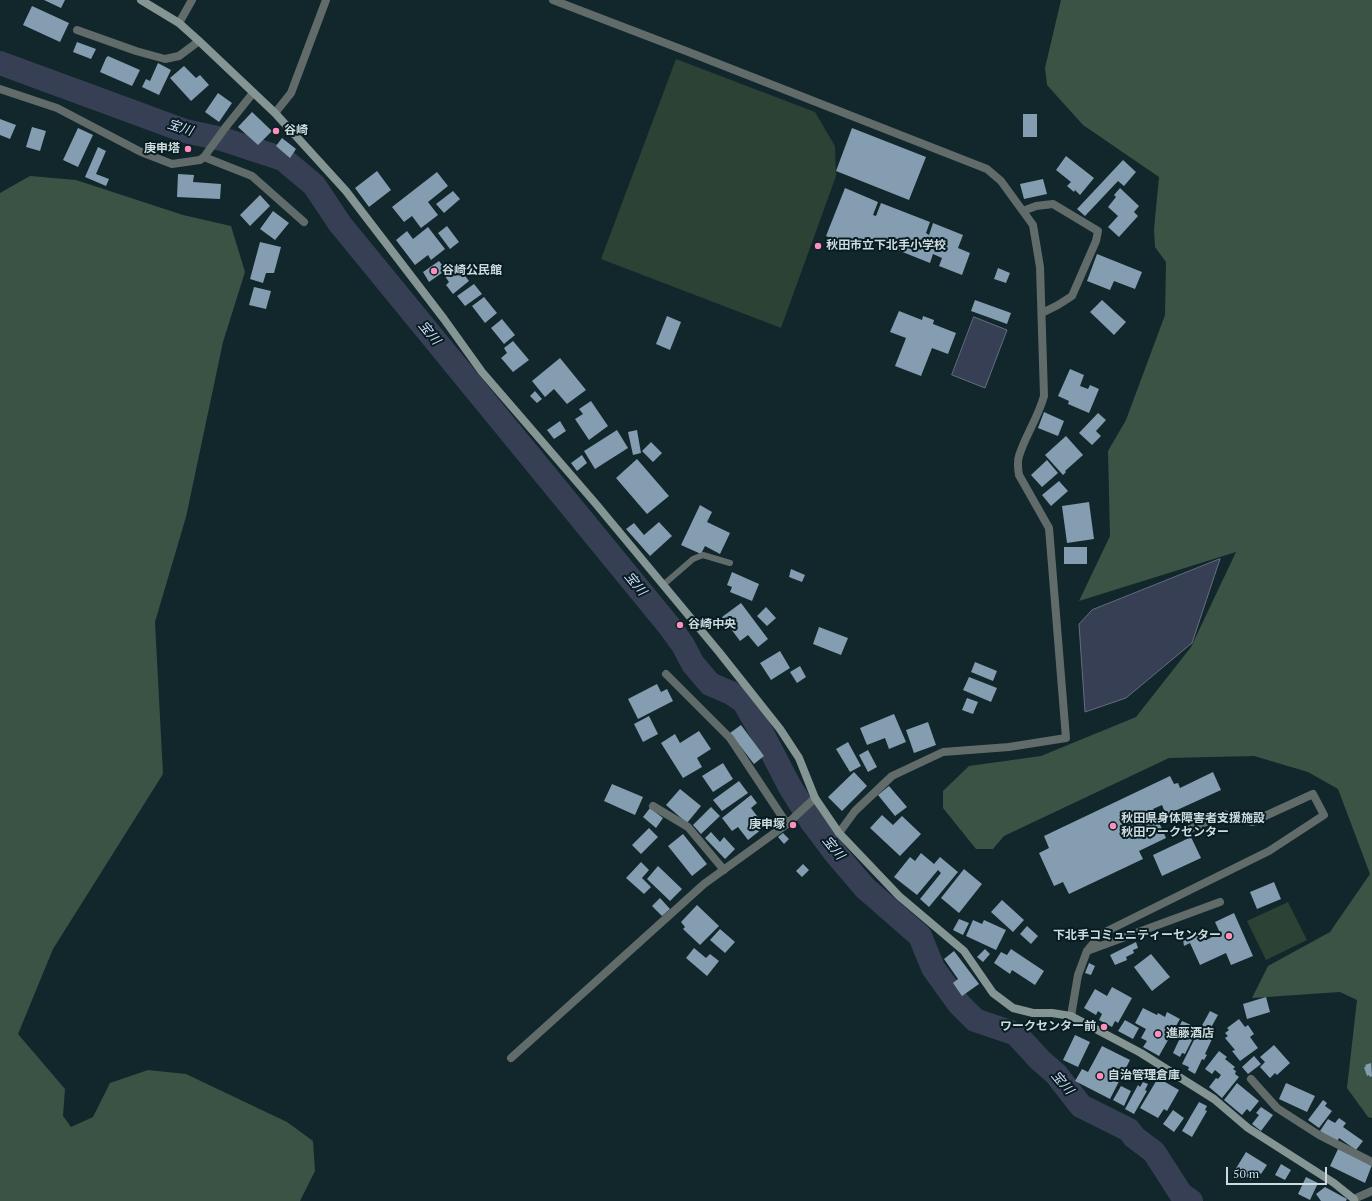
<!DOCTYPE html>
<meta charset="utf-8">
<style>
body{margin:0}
#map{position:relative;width:1372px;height:1201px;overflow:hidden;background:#11272c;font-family:"PT Serif",serif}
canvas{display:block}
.scale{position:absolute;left:1226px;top:1167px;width:101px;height:18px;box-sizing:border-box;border:2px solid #cedbde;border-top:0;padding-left:5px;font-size:12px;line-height:14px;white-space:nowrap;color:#cedbde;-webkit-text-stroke:3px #071d22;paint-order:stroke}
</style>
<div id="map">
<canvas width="1372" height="1201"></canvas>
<div class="scale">50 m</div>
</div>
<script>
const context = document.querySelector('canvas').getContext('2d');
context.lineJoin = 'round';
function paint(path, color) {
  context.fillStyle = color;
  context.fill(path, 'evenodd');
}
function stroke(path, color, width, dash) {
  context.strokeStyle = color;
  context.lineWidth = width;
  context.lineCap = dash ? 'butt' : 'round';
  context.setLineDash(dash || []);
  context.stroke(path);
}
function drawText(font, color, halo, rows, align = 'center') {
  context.font = font + ' "PT Serif","Noto Sans JP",serif';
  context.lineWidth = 4;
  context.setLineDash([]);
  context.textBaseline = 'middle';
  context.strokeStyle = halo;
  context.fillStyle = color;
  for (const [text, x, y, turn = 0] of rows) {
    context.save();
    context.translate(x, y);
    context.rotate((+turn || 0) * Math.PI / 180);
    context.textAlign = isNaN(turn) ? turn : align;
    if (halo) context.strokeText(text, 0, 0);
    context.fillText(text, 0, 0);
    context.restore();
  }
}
paint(new Path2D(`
 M676,59L815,112L835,146L836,176L781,328L601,259Z
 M1288,902L1307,940L1266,960L1247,921Z`), '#2b4234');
paint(new Path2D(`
 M1061,0H1372V1118L1368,1117L1347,1088L1357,1000L1340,992L1252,998L1268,966L1330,932L1370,874L1338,789L1308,772L1254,756L1169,758L1004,836L993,849H976L943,808V791L969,766L1041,756L1136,717L1191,647L1236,552L1079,601L1110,536L1108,451L1126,420L1165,315L1166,262L1155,247L1154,229L1159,177L1083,125L1047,85L1045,68Z
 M30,176L76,180L183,215L231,226L245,272L223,342L186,517L155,622L163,774L53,949L18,1034L65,1089L63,1116L71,1127L93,1117L110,1083L148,1070L186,1074L287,1122L313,1141L315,1171L300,1201H0V193Z`), '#3a5344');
const water = new Path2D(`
 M974,317L1007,330L985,388L952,375Z
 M1220,559L1192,643L1126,698L1085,712L1079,624L1092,610Z`);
paint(water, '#373f55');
stroke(water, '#646e7e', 1);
stroke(new Path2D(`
 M0,63L185,131L222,139L283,159L314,185L340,224L670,627L683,645L693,664L710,684L731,693L744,702L763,735L790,787L812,822L836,854L865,888L920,936L933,968L959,1004L975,1020L1016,1034L1040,1060L1056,1074L1081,1106L1129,1130L1134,1137L1154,1152L1181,1194L1191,1201`), '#373f55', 24);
paint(new Path2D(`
 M44,0H65L61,8Z
 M32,6L69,23L60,42L23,25Z
 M77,42L96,49L91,59L73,52Z
 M108,56L140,70L132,86L100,72L106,58Z
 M158,63L171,70L159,95L142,87L146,79L150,81Z
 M184,66L196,78L200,75L209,85L191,101L170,78Z
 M218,93L232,103L219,122L205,112Z
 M252,112L272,131L258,145L238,127Z
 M1023,114H1037V137H1023Z
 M0,119L16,125L10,139L0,135Z
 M32,127L46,131L40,151L26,147Z
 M78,128L93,135L78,167L63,160Z
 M852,128L926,157L909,200L836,171Z
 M282,138L296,149L290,158L276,146Z
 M98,147L106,151L96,174L109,179L106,186L85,177Z
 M1066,156L1094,178L1080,195L1075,190L1074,192L1067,186L1071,182L1056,170Z
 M1123,160L1136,172L1124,186L1118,181L1085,216L1077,209Z
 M377,171L391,190L369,207L355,188Z
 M437,172L448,186L428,202L438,215L421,228L412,216L404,222L392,207Z
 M178,174L194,175L193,182L221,184L220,199L177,197Z
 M1043,179L1047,194L1024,199L1020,184Z
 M845,188L878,202L873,215L876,216L881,203L930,222L926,233L929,235L933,223L963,235L958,248L970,253L962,275L939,266L942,258L933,254L930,263L865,237L860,250L826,236Z
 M1120,188L1139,206L1134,212L1138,216L1119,237L1108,227L1118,216L1108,207L1116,197L1114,195Z
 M453,191L460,199L444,213L436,204Z
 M260,195L270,206L250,226L240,215Z
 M273,211L289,223L275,240L260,229Z
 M447,226L459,242L450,249L438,233Z
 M428,227L445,249L431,260L428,255L415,265L396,240L407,231L413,239Z
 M260,242L281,247L274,273H266L263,283L250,279Z
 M1097,254L1142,272L1135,289L1114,281L1110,290L1087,281Z
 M439,261L446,270L429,282L423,272Z
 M457,265L469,281L453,294L446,285L449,282L444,275Z
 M998,268L1010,273L1006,283L994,279Z
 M474,284L482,294L465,306L457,296Z
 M254,287L271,291L266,309L249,305Z
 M484,297L497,313L485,323L472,306Z
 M975,300L1011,313L1007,324L971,311Z
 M1102,300L1126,322L1114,335L1090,312Z
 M899,311L922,320L923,316L934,320L933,324L956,333L948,354L932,348L921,376L895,366L906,338L890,332Z
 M667,316L681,322L670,350L656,344Z
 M502,319L515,335L504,344L491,328Z
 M513,341L529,360L513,372L501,358L507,353L504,348Z
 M560,358L586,390L567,404L554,389L545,397L532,381Z
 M1070,369L1084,375L1080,386L1088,389L1090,385L1099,389L1089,413L1068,404L1069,401L1058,396Z
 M535,391L542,399L537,403L530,396Z
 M591,401L608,426L589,440L575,419L583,414L579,409Z
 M1044,412L1064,421L1058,436L1038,428Z
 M1098,413L1106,420L1096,431L1101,436L1092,445L1079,433Z
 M560,421L566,431L554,439L547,430Z
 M617,430L628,448L595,469L584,451Z
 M637,430L641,453L633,455L628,432Z
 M1066,436L1083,455L1065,471L1066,472L1063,475L1045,455Z
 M651,442L662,453L653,462L642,451Z
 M582,455L587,463L577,471L571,463Z
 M637,459L669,496L647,514L616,478Z
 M1047,460L1058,473L1042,487L1031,475Z
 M1059,481L1068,491L1051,506L1042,495Z
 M1089,502L1094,539L1067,543L1062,506Z
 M700,505L712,512L707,522L730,533L720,554L705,546L701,554L681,545Z
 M659,522L672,536L650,556L626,529L634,523L644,535Z
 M1064,547H1087V564H1064Z
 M791,569L805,575L802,582L789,577Z
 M732,572L759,584L752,601L730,592L732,587L727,585Z
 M741,603L768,639L758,647L748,635L740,641L722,617Z
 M766,607L776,618L767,626L757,616Z
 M819,627L848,638L841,655L813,644Z
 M780,651L790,668L771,680L760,663Z
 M975,662L997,671L993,681L971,672Z
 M800,666L806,677L797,683L790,672Z
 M969,677L997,688L991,702L963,690Z
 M657,684L661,692L667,689L673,701L638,719L628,699Z
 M967,698L978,702L973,714L962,710Z
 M894,714L906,742L889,749L885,738L867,745L860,728Z
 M649,716L658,734L643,742L634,724Z
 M928,722L936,745L914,753L906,730Z
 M741,725L764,756L754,764L730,733Z
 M699,731L711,749L697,758L702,767L683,778L661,743L675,734L680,743Z
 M848,742L861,766L850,772L836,749Z
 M868,750L877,767L868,772L859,755Z
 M723,763L733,779L713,792L702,776Z
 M854,772L867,786L842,811L828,797Z
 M1213,772L1221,790L1166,815L1162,805L1153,809L1166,838L1139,851L1143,859L1069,894L1063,882L1054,886L1039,853L1049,848L1044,836L1170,776L1174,784L1178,783L1180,788Z
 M739,781L748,793L722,811L713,800Z
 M612,784L643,797L635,815L604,801Z
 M889,786L907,807L895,816L878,795Z
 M680,789L701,806L687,823L666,805Z
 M751,795L757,803L751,808L763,824L762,829L748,840L738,827L732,831L722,818Z
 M711,807L720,816L701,834L693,825Z
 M650,808L663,818L656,828L643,817Z
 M882,815L893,825L902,816L921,834L900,856L870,828Z
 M649,828L658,837L641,854L632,845Z
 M711,832L720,842L724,837L735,849L725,859L705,838Z
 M783,833L789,839L784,844L778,837Z
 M683,834L707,864L692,876L668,846Z
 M1191,837L1201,858L1162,876L1153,855Z
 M921,853L934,864L940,857L958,872L929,907L920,899L941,873L938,870L917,895L894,877L910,857L915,861Z
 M641,862L649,870L642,878L651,887L644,894L626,878Z
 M803,864L809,870L802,877L796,871Z
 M658,866L682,889L670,901L647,879Z
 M964,869L982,884L959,913L941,898Z
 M1274,882L1281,899L1257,909L1250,892Z
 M660,898L670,909L662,916L652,906Z
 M1002,900L1024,920L1013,932L991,912Z
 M697,905L719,926L700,945L683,929L685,927L681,922Z
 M1234,913L1253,956L1231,965L1226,953L1200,965L1190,943L1184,946L1183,940L1203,931L1206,940L1220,933L1215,922Z
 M959,919L969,923L963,935L953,930Z
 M973,920L982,924L984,920L1006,930L996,950L966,936Z
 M1027,926L1038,936L1031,944L1020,934Z
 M720,929L735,942L725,953L710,940Z
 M1136,942L1138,948L1133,950L1134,953L1126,957L1127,960L1115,965L1110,955Z
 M694,948L706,958L710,954L719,961L707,976L686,958Z
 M985,949L990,954L983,962L977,957Z
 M1011,949L1044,971L1035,985L1012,970L1010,974L994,963L1001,952L1007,955Z
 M954,951L979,984L962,996L953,983L958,979L944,959Z
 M1151,954L1170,977L1152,991L1134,967Z
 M1089,963L1095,966L1091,975L1085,973Z
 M1112,987L1132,998L1118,1023L1115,1021L1112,1027L1099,1020L1102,1014L1098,1011L1096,1015L1084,1008L1095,989L1107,996Z
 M1266,997L1270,1012L1247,1019L1243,1004Z
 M1143,1008L1157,1015L1158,1013L1165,1017L1167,1012L1180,1019L1159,1056L1143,1047L1147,1041L1141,1038L1146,1029L1135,1023Z
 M1210,1011L1218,1015L1208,1033L1200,1029Z
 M1239,1019L1245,1027L1248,1025L1254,1034L1250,1037L1258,1048L1240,1061L1232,1051L1235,1050L1225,1038L1228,1036L1225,1033L1229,1030L1227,1028Z
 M1125,1020L1139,1028L1133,1039L1118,1031Z
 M1182,1021L1198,1028L1185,1054L1182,1053L1180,1057L1173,1053L1179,1040L1174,1037Z
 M1199,1030L1213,1037L1205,1054L1207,1055L1204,1060L1202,1059L1195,1074L1188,1070L1189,1067L1182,1064Z
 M1075,1035L1090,1042L1078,1067L1063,1060Z
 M1274,1045L1290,1063L1277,1075L1275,1073L1270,1078L1260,1067L1265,1062L1260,1057Z
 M1102,1046L1130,1060L1110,1099L1075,1081L1082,1069L1088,1072Z
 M1219,1051L1227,1057L1225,1059L1235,1067L1233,1069L1236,1071L1235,1074L1239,1077L1222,1098L1209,1087L1216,1078L1218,1079L1221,1075L1215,1070L1212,1074L1205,1069Z
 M1254,1056L1261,1064L1248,1074L1242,1067Z
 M1371,1063L1372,1076L1370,1077L1369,1075L1367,1076L1364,1067H1366L1365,1065Z
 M1158,1078L1179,1090L1167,1111L1164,1109L1158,1118L1140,1108Z
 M1143,1082L1148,1084L1145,1090L1147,1091L1134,1114L1125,1109L1138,1085L1140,1087Z
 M1237,1083L1259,1101L1250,1112L1247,1109L1242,1115L1224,1100Z
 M1286,1083L1315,1096L1307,1112L1279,1099Z
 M1121,1086L1131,1091L1124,1106L1113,1100Z
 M1323,1100L1327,1103L1325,1106L1332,1111L1319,1128L1308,1120Z
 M1199,1102L1207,1106L1205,1110L1207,1111L1192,1137L1182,1131Z
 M1261,1107L1273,1115L1261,1131L1252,1124L1259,1115L1256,1113Z
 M1173,1110L1184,1118L1174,1132L1163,1124Z
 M1339,1118L1346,1123L1343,1127L1363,1141L1356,1150L1339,1138L1337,1142L1320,1131L1328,1119L1335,1123Z
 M1338,1149L1372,1165L1365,1183L1330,1166Z
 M1246,1152L1267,1165L1261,1174L1256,1171L1251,1180L1235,1170Z
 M1281,1164L1291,1170L1285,1180L1275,1175Z
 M1306,1177L1318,1183L1310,1200L1298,1194Z
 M1325,1187L1347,1199L1346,1201H1321L1316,1194Z`), '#849db0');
stroke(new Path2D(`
 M663,585L693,559L703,555L730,563`), '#616c6a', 6);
stroke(new Path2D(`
 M553,0L686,51L987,169L1001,181L1033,225L1040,267L1044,396C1038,418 1025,436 1019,456C1017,462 1018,469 1019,475L1049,528L1066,738L1009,747L943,752L892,776L855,811L839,833
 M179,23L192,0
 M77,30L136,51L165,59L179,56L199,41
 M0,89L57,108L141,152L172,164L200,160L204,157L225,128L253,93
 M275,113L291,93L326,0
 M204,157L252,176L304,222
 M1023,211L1036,206L1053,204L1098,231L1096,241L1072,296L1058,305L1042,313
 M666,674L730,738L787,824
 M653,806L688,827L724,870
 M1087,951L1220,902
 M1071,1016L1078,975L1087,951L1101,934L1269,851L1324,815L1313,794L1252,822L1224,814L1185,831
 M511,1058L704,884L787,824L815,798
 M1251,1079L1277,1108L1319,1135L1372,1162
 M1354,1199L1372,1191`), '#616c6a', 8);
stroke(new Path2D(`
 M141,0L179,23L199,41L275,113L346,191L444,319L482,372L596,504L719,652L780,729L799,758L815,798L839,833L899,896L964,951L993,993L1013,1008L1033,1013H1052L1071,1016L1141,1053L1214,1099L1248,1128L1334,1183L1354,1199V1201`), '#849593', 8);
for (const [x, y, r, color] of [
 [276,131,4,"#fe8ebc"],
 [188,149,4,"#fe8ebc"],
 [818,246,4,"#fe8ebc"],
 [434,271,4,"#fe8ebc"],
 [680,625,4,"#fe8ebc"],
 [793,825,4,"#fe8ebc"],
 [1113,826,4,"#fe8ebc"],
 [1229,936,4,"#fe8ebc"],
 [1104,1027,4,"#fe8ebc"],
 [1158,1034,4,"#fe8ebc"],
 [1100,1076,4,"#fe8ebc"]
]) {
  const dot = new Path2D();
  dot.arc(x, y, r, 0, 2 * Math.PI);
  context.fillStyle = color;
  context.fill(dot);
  stroke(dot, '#071d22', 1.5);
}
drawText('bold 12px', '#cedbde', '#071d22', [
 ["谷崎",284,131],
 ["庚申塔",180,149,"right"],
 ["秋田市立下北手小学校",826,246],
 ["谷崎公民館",442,271],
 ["谷崎中央",688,625],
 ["秋田県身体障害者支援施設",1121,819],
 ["秋田ワークセンター",1121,833],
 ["庚申塚",785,825,"right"],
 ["下北手コミュニティーセンター",1221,936,"right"],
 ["ワークセンター前",1096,1027,"right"],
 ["進藤酒店",1166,1034],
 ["自治管理倉庫",1108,1076]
], 'left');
drawText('italic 13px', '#d3ddfb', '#071d22', [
 ["宝川",180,128,18],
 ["宝川",429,333,51],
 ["宝川",635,584,51],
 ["宝川",833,848,51],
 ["宝川",1062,1083,50]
]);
</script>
